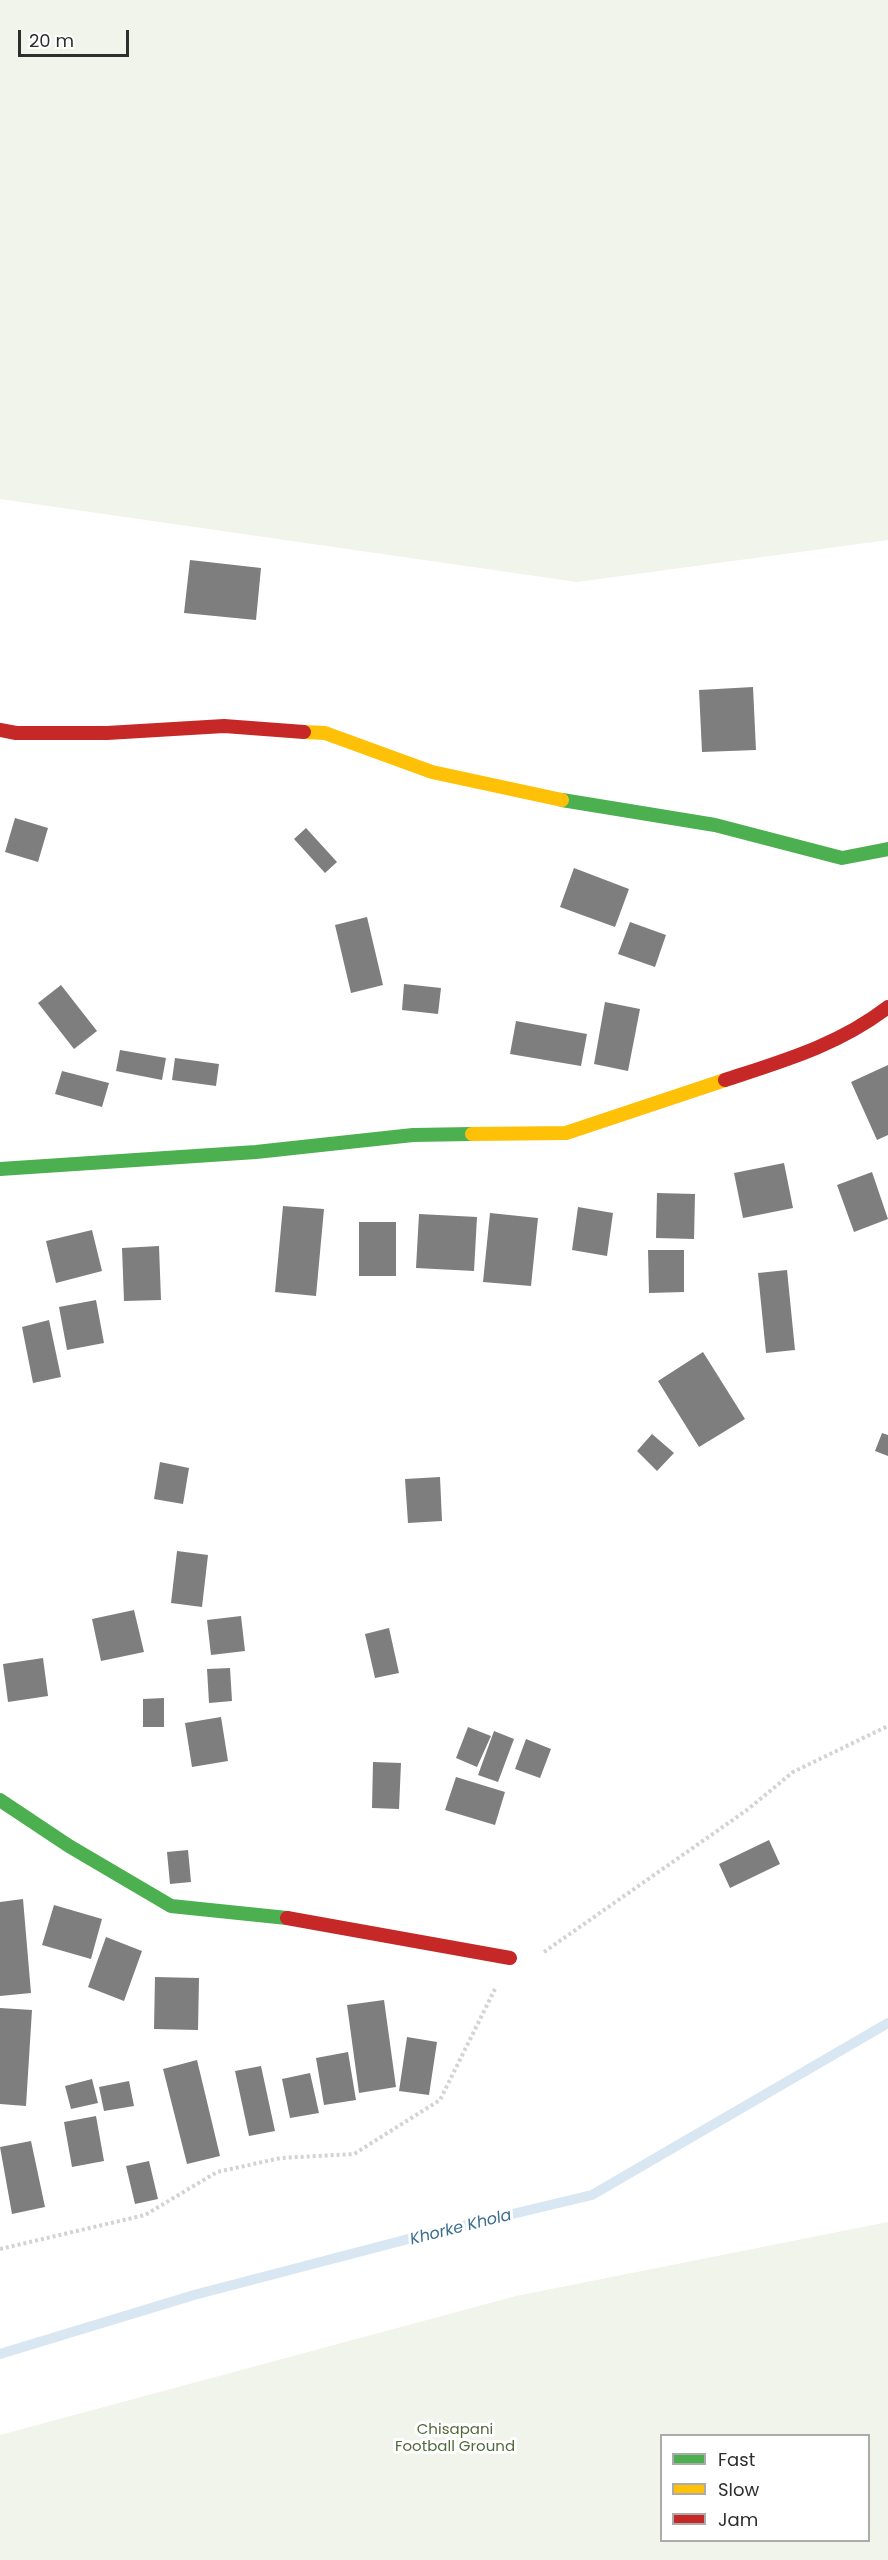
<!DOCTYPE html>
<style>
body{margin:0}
#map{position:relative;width:888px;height:2560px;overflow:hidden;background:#fff;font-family:Poppins,sans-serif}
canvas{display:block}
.legend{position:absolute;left:660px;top:2434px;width:210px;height:108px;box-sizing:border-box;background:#fff;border:2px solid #ababab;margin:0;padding:8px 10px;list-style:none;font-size:18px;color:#2e2e2e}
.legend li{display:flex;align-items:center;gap:12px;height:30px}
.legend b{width:30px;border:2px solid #ababab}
.scale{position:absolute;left:18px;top:30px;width:111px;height:27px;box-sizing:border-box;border:3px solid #2e2e2e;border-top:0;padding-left:8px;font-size:18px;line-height:21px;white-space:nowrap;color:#2e2e2e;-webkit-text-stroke:4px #fff;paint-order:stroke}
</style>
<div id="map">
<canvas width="888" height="2560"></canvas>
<ul class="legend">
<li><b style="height:8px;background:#4caf50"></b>Fast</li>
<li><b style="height:8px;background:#ffc107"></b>Slow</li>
<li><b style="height:8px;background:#c62828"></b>Jam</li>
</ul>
<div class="scale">20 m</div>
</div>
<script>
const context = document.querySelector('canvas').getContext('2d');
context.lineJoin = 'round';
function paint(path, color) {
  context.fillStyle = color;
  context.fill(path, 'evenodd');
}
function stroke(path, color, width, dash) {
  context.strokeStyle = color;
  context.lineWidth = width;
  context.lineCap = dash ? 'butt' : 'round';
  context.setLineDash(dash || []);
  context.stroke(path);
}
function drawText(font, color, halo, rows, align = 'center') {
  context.font = font + ' Poppins,sans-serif';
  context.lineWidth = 6;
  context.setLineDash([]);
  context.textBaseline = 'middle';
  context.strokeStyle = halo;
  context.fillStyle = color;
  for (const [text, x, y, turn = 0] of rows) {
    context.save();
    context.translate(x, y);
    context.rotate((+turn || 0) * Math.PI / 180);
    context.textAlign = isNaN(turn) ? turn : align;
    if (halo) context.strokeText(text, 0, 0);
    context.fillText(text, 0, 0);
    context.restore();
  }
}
paint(new Path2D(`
 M0,0H888V540L577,582L0,499Z
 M888,2222V2560H0V2435L516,2296ZM662,2436H868V2540H662Z`), '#f0f4eb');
stroke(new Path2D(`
 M0,2354L194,2295L416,2237L592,2195L888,2023`), '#d8e7f2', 10);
paint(new Path2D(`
 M190,560L261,568L256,620L184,613Z
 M753,687L756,750L702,752L699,690Z
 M15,818L48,828L38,862L5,852Z
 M306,828L337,862L325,873L294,839Z
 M574,868L629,889L615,927L560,907Z
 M367,917L383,985L351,993L335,925Z
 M630,922L666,935L655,967L618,954Z
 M404,984L441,988L438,1014L402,1010Z
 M61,985L97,1031L74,1049L38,1003Z
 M605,1002L640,1009L628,1071L594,1064Z
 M516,1021L587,1034L581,1066L510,1054Z
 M120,1050L166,1058L162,1080L116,1071Z
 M175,1058L219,1064L216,1086L172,1080Z
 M888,1065V1135L877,1140L851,1082Z
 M62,1071L109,1083L102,1107L55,1094Z
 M784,1163L793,1208L743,1218L734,1173Z
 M872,1172L888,1219L854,1232L837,1185Z
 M657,1193L695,1194L694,1239L656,1238Z
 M283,1206L324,1209L316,1296L275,1292Z
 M578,1207L613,1213L607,1256L572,1250Z
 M490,1213L538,1218L531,1286L483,1282Z
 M419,1214L477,1217L474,1271L416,1268Z
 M359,1222H396V1276H359Z
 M92,1230L102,1271L56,1283L46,1241Z
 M159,1246L161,1300L124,1301L122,1248Z
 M648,1250H684V1292L649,1293Z
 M787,1270L795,1350L766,1353L758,1273Z
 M96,1300L104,1343L67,1350L59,1307Z
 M49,1320L61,1377L33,1383L22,1327Z
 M703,1352L745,1419L699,1447L658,1381Z
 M882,1433L888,1435V1456L875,1451Z
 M652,1434L674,1453L657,1471L637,1451Z
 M160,1462L189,1468L183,1504L154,1499Z
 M440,1477L442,1521L408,1523L405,1479Z
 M177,1551L208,1555L202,1607L171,1603Z
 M134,1610L144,1652L101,1661L92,1619Z
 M241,1616L245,1651L211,1655L207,1620Z
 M389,1628L399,1673L375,1678L365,1634Z
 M43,1658L48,1696L8,1702L3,1664Z
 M230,1668L232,1701L209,1703L207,1669Z
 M164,1698V1727H143V1699Z
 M221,1717L228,1761L192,1767L185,1723Z
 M468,1727L491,1736L477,1767L456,1758Z
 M494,1731L514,1739L498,1782L478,1775Z
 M526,1739L551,1749L540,1778L515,1769Z
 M373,1762L401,1763L399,1809L372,1808Z
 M456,1777L505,1792L495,1825L445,1810Z
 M769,1840L780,1864L730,1888L719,1864Z
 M188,1850L191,1882L170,1884L167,1852Z
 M23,1899L31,1993L0,1996V1902Z
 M54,1905L102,1919L91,1959L42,1945Z
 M106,1937L142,1951L124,2001L88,1987Z
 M155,1977L199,1978L198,2030L154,2029Z
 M384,2000L396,2087L359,2093L347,2005Z
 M0,2008L32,2010L26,2106L0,2104Z
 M407,2037L437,2042L429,2095L399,2091Z
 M348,2052L356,2100L324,2105L316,2058Z
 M197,2060L220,2156L187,2164L163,2069Z
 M261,2066L275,2131L249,2136L235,2071Z
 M310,2073L319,2113L290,2118L282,2079Z
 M92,2079L98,2103L71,2109L65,2086Z
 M129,2081L134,2106L104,2111L99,2087Z
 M96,2116L104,2161L72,2167L64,2122Z
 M31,2141L45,2207L12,2214L0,2147Z
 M149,2161L158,2199L135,2204L126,2166Z`), '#7e7e7e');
stroke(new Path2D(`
 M544,1952L747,1810L793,1772L888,1726
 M0,2249L145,2215L217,2172L281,2158L354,2154L440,2100L495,1989`), '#d3d3d3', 4, [3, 3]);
stroke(new Path2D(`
 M562,800L715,825L842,858L888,849
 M0,1169L256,1152L413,1135L472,1134
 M0,1800L69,1846L171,1906L287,1918`), '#4caf50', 14);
stroke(new Path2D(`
 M304,732L325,733L432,772L562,800
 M472,1134L566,1133L725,1080`), '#ffc107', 14);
stroke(new Path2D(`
 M0,730L16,733H107L224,726L304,732
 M725,1080C783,1061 839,1045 888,1007
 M287,1918L510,1958`), '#c62828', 14);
drawText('15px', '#506a3b', '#fff', [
 ["Chisapani",455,2430],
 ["Football Ground",455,2447]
]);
drawText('italic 16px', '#3b6e90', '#fff', [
 ["Khorke Khola",461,2228,-14]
]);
</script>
